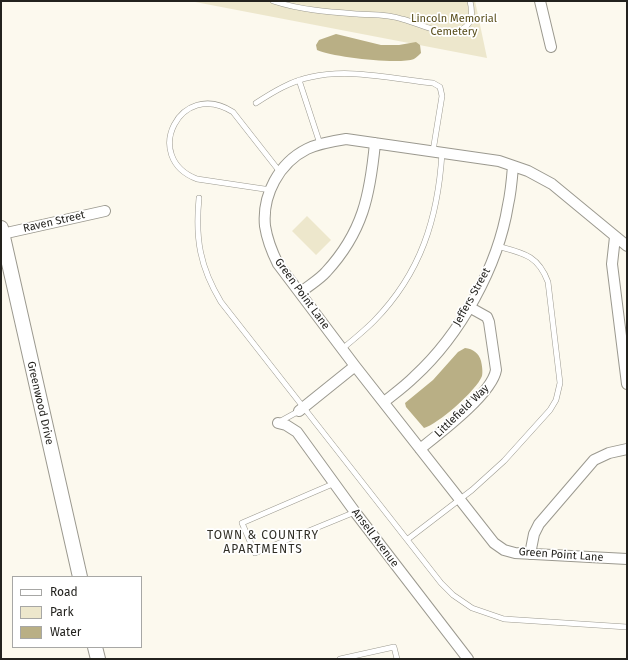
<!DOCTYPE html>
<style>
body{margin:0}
#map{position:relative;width:628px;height:660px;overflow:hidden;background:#fcf9ee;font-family:"Fira Sans",sans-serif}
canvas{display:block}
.frame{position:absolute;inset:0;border:2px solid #23221e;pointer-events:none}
.legend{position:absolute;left:12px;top:576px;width:130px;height:72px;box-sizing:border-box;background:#fff;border:1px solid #a7a7a5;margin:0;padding:5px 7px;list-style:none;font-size:12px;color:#23221e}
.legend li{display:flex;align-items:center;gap:8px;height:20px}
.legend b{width:20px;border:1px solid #a7a7a5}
</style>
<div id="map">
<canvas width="628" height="660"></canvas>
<div class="frame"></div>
<ul class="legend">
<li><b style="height:5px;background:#fff"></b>Road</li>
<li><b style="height:11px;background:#ede7cc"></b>Park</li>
<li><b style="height:11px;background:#b9af85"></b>Water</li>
</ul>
</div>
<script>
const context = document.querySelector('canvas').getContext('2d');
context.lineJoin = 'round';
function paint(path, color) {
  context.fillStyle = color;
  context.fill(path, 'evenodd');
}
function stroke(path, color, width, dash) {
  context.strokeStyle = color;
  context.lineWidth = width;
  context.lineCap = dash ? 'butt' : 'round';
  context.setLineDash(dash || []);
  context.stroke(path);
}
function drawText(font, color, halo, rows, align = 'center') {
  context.font = font + ' "Fira Sans",sans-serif';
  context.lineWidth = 3.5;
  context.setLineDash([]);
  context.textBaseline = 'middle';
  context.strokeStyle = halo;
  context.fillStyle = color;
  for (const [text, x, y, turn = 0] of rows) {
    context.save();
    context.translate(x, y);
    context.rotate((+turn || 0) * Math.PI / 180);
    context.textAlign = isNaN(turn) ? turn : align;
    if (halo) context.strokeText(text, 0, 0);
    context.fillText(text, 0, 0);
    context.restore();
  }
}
paint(new Path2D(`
 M190,1H475L487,58Z
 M307,216L331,240L316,255L292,231Z`), '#ede7cc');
paint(new Path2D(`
 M336,34L381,45H399L416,42L420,45L421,53C419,55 417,57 414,59C399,65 332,57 317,50L316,45L319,40Z
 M465,348C473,349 479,353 481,361C482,365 483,372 482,376C477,390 437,425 424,428L406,407L405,403L433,380L458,352Z`), '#b9af85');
const lane = new Path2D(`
 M273,1C300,10 329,12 357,14C372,15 388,14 402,19C419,23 440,36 458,31C473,26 473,14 470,1
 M299,80L320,144
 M256,103C273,92 291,81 311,77C350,68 394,79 433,83L440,87L442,96L433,151
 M271,190L197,179C141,158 180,78 233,112L280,172
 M199,198C195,239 200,267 221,302L441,583L453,595L472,608L504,619L627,627
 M342,349C353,340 364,331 374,321C421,273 438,218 442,153
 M279,422L299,411
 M335,483L242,523L255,553L355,512
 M408,539L472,490L504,461L550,410L556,400L560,383L548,282C538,255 523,253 497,246
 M340,659L394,647L397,659`);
const street = new Path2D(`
 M540,1L551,47
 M2,234L105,211
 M615,237L612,264L627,384
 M627,246L552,184L528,171L499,161L346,139C333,141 319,143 307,149C279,163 262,195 265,226C267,239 272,252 278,264L355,366L494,543L504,550L515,553L627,559
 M300,293C308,286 319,280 326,272C363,232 370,195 375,143
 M384,402C394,394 405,386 414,377C460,335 498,267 508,205C511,192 512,179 513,166
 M299,411L355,366
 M278,423L286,425L297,432L355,512L468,659
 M420,449C440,433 492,394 496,370L489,322L487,317L469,307
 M530,554L534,534L539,524L594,460L609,453L627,449`);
const secondary = new Path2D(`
 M1,228L80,577
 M95,647L98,659`);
stroke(lane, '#9b998f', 6);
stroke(street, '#9b998f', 12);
stroke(secondary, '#9b998f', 16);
stroke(lane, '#fff', 5);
stroke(street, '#fff', 10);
stroke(secondary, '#fff', 14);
drawText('11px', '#584d1a', '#fff', [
 ["Lincoln Memorial",454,19],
 ["Cemetery",454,32]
]);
drawText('11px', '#23221e', '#fff', [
 ["Raven Street",54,222,-13],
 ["Green Point Lane",302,294,54],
 ["Jeffers Street",472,297,-61],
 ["Greenwood Drive",40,403,77],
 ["Littlefield Way",462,411,-44],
 ["Ansell Avenue",375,538,53],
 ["Green Point Lane",561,555,4]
]);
context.letterSpacing = '1px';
drawText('12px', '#302e26', '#fff', [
 ["TOWN & COUNTRY",263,536],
 ["APARTMENTS",263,550]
]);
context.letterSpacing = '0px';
</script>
